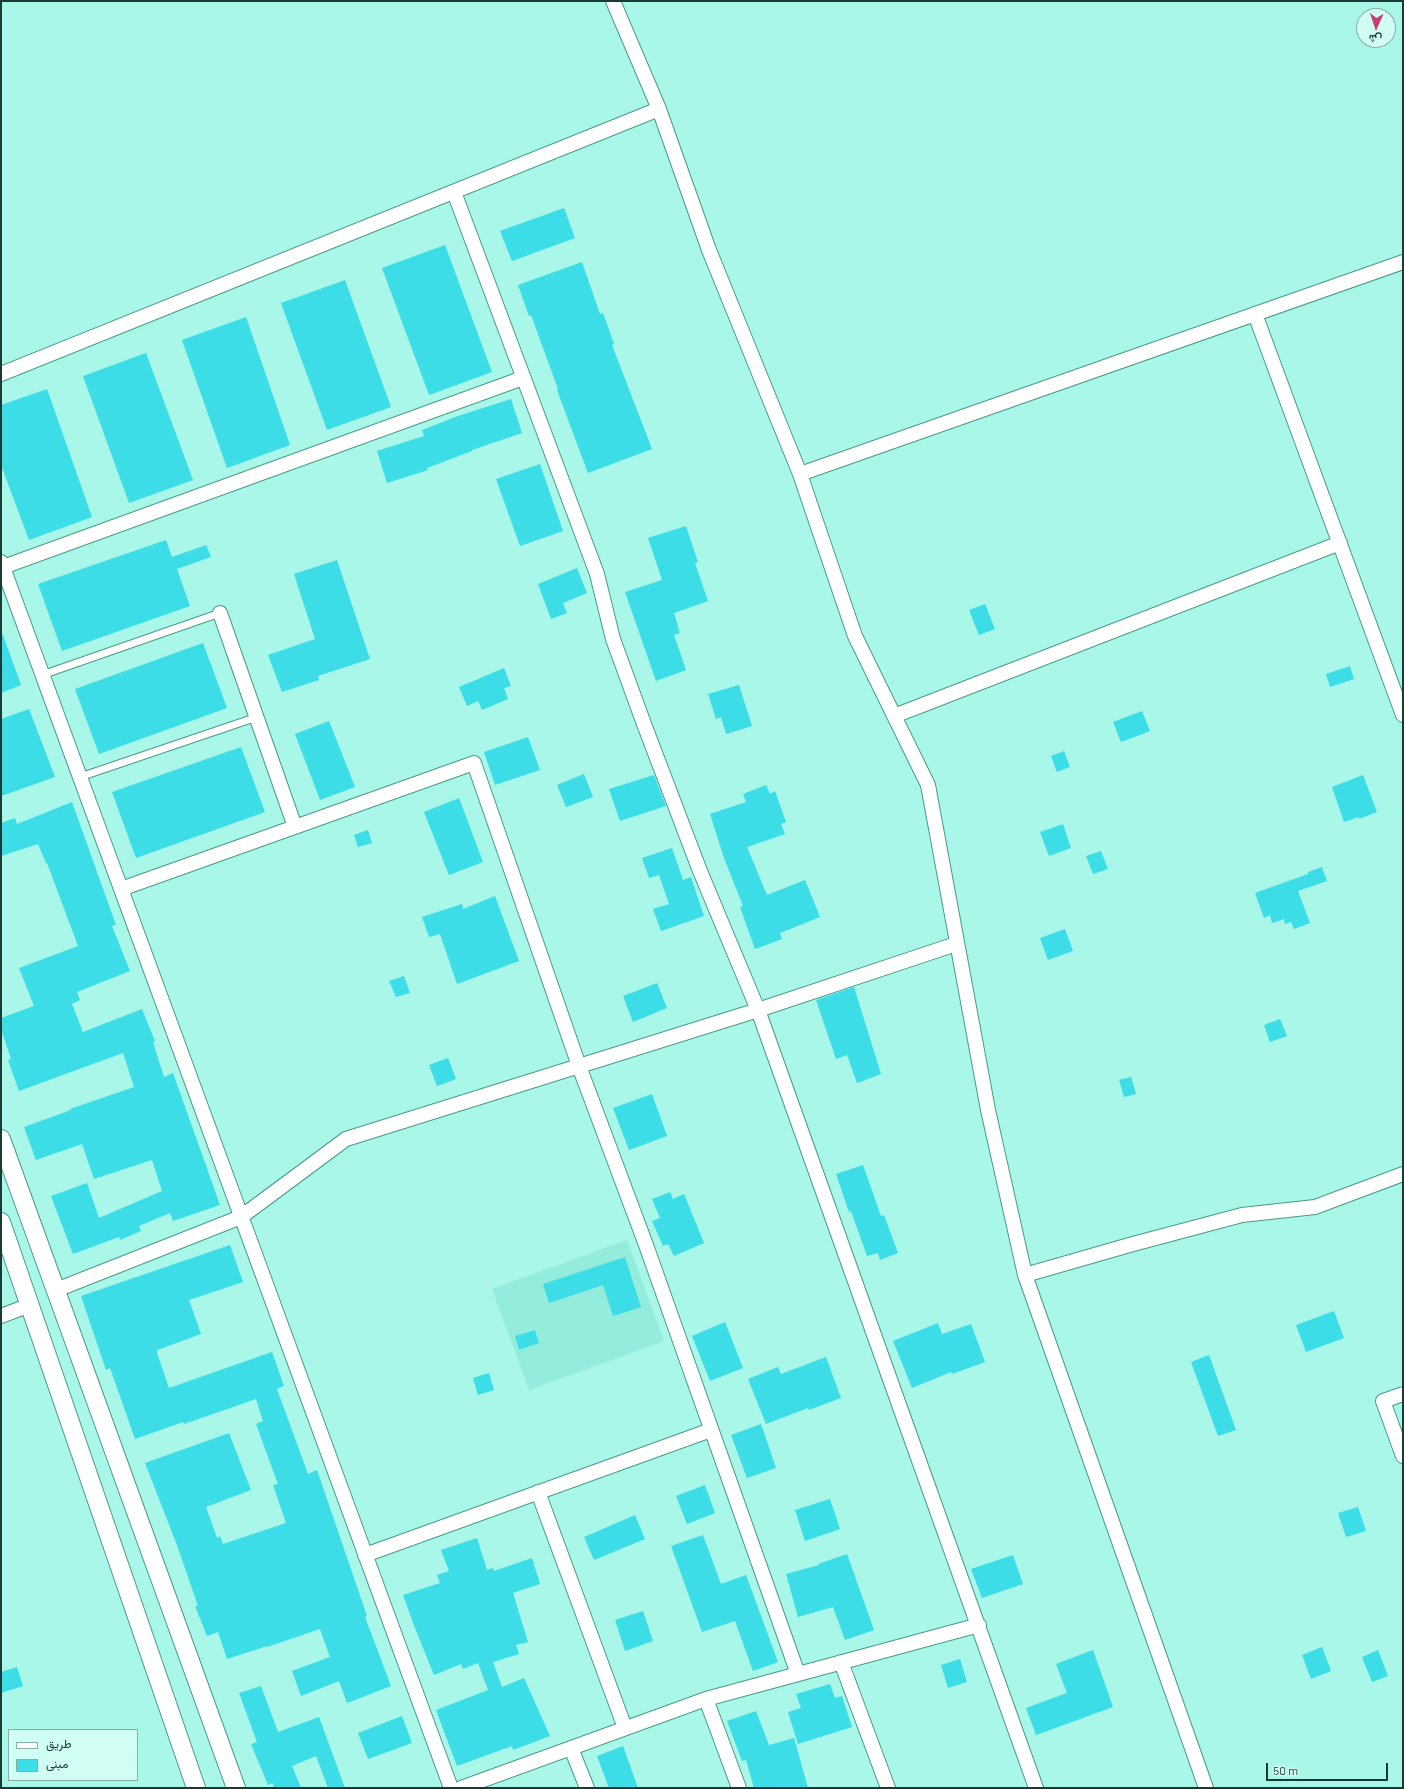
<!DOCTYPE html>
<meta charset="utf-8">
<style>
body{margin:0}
#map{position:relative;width:1404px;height:1789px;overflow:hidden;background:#a8f7e8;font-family:Barlow,Vazirmatn,sans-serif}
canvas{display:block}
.frame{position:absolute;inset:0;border:2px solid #1a3b35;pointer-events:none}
.legend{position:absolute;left:8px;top:1729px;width:130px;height:52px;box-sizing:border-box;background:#d0fef4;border:1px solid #87b0a8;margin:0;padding:5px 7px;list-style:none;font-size:12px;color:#1a3b35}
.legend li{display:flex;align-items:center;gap:8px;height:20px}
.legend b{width:20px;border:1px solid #87b0a8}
.north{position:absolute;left:1356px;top:8px;width:40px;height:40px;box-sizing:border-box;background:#d0fef4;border:1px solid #87b0a8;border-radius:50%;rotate:183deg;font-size:11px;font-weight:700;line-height:16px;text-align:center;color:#1a3b35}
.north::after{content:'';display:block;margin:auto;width:14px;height:18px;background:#c93e73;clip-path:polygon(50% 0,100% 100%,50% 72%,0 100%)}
.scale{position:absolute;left:1266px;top:1763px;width:122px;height:18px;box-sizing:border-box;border:2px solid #1a3b35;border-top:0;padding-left:5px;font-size:12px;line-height:14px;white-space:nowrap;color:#1a3b35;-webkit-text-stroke:3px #d0fef4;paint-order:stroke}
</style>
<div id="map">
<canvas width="1404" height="1789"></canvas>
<div class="frame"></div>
<ul class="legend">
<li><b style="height:5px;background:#fff"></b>طريق</li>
<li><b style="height:11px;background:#3cdde7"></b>مبنى</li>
</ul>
<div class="north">ش</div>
<div class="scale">50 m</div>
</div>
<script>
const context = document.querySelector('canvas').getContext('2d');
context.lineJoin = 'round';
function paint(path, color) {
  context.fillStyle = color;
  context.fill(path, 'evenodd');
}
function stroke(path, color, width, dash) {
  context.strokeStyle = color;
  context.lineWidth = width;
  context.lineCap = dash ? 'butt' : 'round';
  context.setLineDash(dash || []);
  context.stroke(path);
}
paint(new Path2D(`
 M627,1240L664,1341L529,1390L492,1289Z`), '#93ecdc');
paint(new Path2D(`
 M564,208L575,238L512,261L500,231Z
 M445,245L492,372L429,395L382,268Z
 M582,262L600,314L603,313L614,344L612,345L652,449L588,473L557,390L558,389L531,315L529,316L518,285Z
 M345,280L391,407L327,430L281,303Z
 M246,317L290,445L227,468L182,340Z
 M146,353L193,480L129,503L83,376Z
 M47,389L92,517L29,540L1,465V405Z
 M511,399L522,433L472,450V451L427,468L428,470L387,483L377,451L424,436L422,430L458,416Z
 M540,464L563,531L520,546L496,479Z
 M686,526L698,562L695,563L708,601L674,613L680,633L674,635L686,670L656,681L625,592L662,580L648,538Z
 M166,540L172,557L206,545L211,557L177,569L190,606L62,651L38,584Z
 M337,560L370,659L318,676L319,680L282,692L268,655L315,639L294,574Z
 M577,568L587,593L563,603L567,613L551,619L538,584Z
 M985,604L995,629L979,635L969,610Z
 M1,635H3L21,685L1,693Z
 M203,643L227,708L99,754L75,689Z
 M1350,666L1354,679L1330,687L1326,674Z
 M504,668L511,686L504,688L508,699L482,710L478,701L467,706L459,687Z
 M739,685L752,726L726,734L721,717L716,719L708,694Z
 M29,709L55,777L1,796V719Z
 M1142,711L1150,731L1121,742L1113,722Z
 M329,721L355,787L320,800L295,734Z
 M528,737L540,770L495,785L484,752Z
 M241,747L265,812L136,858L112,792Z
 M1064,751L1070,767L1057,772L1051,756Z
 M584,774L593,797L566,807L557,785Z
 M654,775L666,806L620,821L609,789Z
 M1363,775L1377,812L1359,819V817L1344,822L1332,787Z
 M766,785L770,794L775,791L786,822L781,824L785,834L747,847L767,895L805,880L820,917L780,933L782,939L755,949L740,907L743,906L724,858L710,814L746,802L743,794Z
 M459,798L483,862L449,875L424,812Z
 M72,802L116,925L112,926L130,971L77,992L80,1000L72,1004L83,1032L142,1009L155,1041L153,1042L164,1077L173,1073L220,1205L173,1221L170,1213L139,1226L141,1231L120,1240L119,1237L73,1254L51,1196L87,1183L99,1218L162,1191L152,1160L94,1179L82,1144L36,1160L24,1127L71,1110L70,1109L134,1087L123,1053L19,1091L8,1060L11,1059L1,1029V1018L34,1006L19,968L78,946L47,863H46L38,844L1,856V823L15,818L17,824Z
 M1063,824L1071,848L1049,856L1040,832Z
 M368,830L372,843L358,847L354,835Z
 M672,848L683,880L691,877L704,916L661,931L653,909L669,904L659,875L649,878L642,858Z
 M1101,851L1108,869L1093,874L1086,856Z
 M1322,867L1327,881L1298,891L1310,923L1294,929L1291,922L1285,924L1284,919L1272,923L1270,915L1264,918L1255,893L1308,874V872Z
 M495,896L519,961L457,984L440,934L429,937L422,917L462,904L463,909Z
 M1065,929L1073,951L1048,960L1040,938Z
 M404,976L410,993L396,997L389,981Z
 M657,983L667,1008L633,1022L623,996Z
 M854,987L881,1074L857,1083L847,1055L836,1059L816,1000Z
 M1280,1019L1287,1036L1270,1042L1264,1025Z
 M448,1058L456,1079L437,1086L429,1065Z
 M1131,1077L1136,1094L1124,1097L1119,1080Z
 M652,1094L667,1136L629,1150L613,1108Z
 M863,1165L881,1216L884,1215L898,1253L880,1260L878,1253L867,1256L851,1211L849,1212L836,1174Z
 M670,1192L673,1199L684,1194L704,1243L674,1256L668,1244L663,1246L652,1221L660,1218L652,1199Z
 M230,1245L243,1282L189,1300L201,1334L157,1350V1353L169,1388L272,1352L284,1386L277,1389L308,1474L317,1470L367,1616L365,1617L391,1686L347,1703L339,1681L301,1696L292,1671L330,1657L320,1629L267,1647V1646L227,1659L218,1632L207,1636L195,1606H198L177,1545L145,1463L229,1433L251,1490L206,1507L217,1538L220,1536L223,1544L286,1523L273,1485L278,1484L256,1424L263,1421L256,1399L184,1424L183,1422L135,1439L110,1368L106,1370L81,1296Z
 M625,1257L641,1307L613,1316L603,1285L549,1303L543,1284Z
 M1334,1311L1344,1338L1306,1352L1296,1325Z
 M725,1322L743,1368L710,1381L692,1336Z
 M938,1323L942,1334L971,1324L985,1362L952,1374L951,1372L912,1388L893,1341Z
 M535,1330L539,1343L519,1350L515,1336Z
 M1209,1355L1236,1430L1218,1436L1191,1362Z
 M826,1357L841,1398L809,1410L808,1408L766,1424L748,1379L778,1367L781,1374Z
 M489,1373L494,1390L478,1395L473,1378Z
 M761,1424L776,1468L747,1478L731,1435Z
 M705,1485L715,1513L687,1524L676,1496Z
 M830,1499L840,1529L805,1541L795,1510Z
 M1358,1507L1366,1531L1346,1537L1338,1513Z
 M635,1515L645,1539L594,1560L584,1537Z
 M703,1535L721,1584L746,1575L778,1662L753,1671L735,1621L702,1632L671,1546Z
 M477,1538L487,1570L493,1568L494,1571L532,1558L540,1584L513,1593L528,1642L516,1645L519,1654L493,1662L502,1687L524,1678L550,1736L513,1750L512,1746L457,1766L436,1710L488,1690L478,1663L463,1669L461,1664L434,1675L415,1628L403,1595L440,1583L437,1575L449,1571L441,1550Z
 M847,1554L874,1630L845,1640L833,1607L798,1617L786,1574L819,1565L818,1564Z
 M1013,1555L1023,1584L982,1598L971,1569Z
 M643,1611L653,1641L625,1651L615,1620Z
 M1322,1647L1331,1671L1311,1679L1302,1655Z
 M1093,1650L1113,1707L1036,1735L1026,1708L1067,1693L1056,1664Z
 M1378,1650L1388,1676L1372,1682L1362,1657Z
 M960,1659L967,1682L948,1688L941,1665Z
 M17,1667L23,1686L1,1693V1672Z
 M830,1684L835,1698L842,1696L852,1727L798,1744L788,1712L801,1708L796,1694Z
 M261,1686L278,1732L319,1717L345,1788H328L316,1756L292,1766L301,1788H274L273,1783L268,1785L251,1744L257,1742L239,1693Z
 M756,1711L769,1745L794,1738L808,1788H754L746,1760L742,1761L727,1721Z
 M402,1716L412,1743L368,1759L358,1733Z
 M623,1746L638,1788H609L597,1756Z`), '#3cdde7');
const service = new Path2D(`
 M42,675L220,613
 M80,777L257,717`);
const minor = new Path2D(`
 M613,1L659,109L709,250L800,474L855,636L928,785L988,1110L1025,1275L1206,1788
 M454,192L597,574L613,639L644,724L700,871L758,1010L1036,1788
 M1255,314L1403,715
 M1,374L659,109
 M800,474L1403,262
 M1,562L451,1788
 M3,567L523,378
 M220,613L295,827
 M894,716L1340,543
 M121,889L474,763L579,1066L646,1245L798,1674
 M1025,1275L1133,1244L1242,1215L1315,1207L1403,1174
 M56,1290L241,1217L346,1139L758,1010L956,944
 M1,1316L30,1305
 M1403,1394L1383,1401L1403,1456
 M538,1492L625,1728
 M365,1555L711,1430
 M841,1662L888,1788
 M706,1699L739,1788
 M571,1748L587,1788
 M461,1788L706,1699L979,1625`);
const tertiary = new Path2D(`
 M1,1139L236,1788
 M1,1222L196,1788`);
stroke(service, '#4a998b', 9);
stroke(minor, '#4a998b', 16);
stroke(tertiary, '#4a998b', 20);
stroke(service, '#fff', 7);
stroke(minor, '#fff', 14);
stroke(tertiary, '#fff', 18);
</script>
